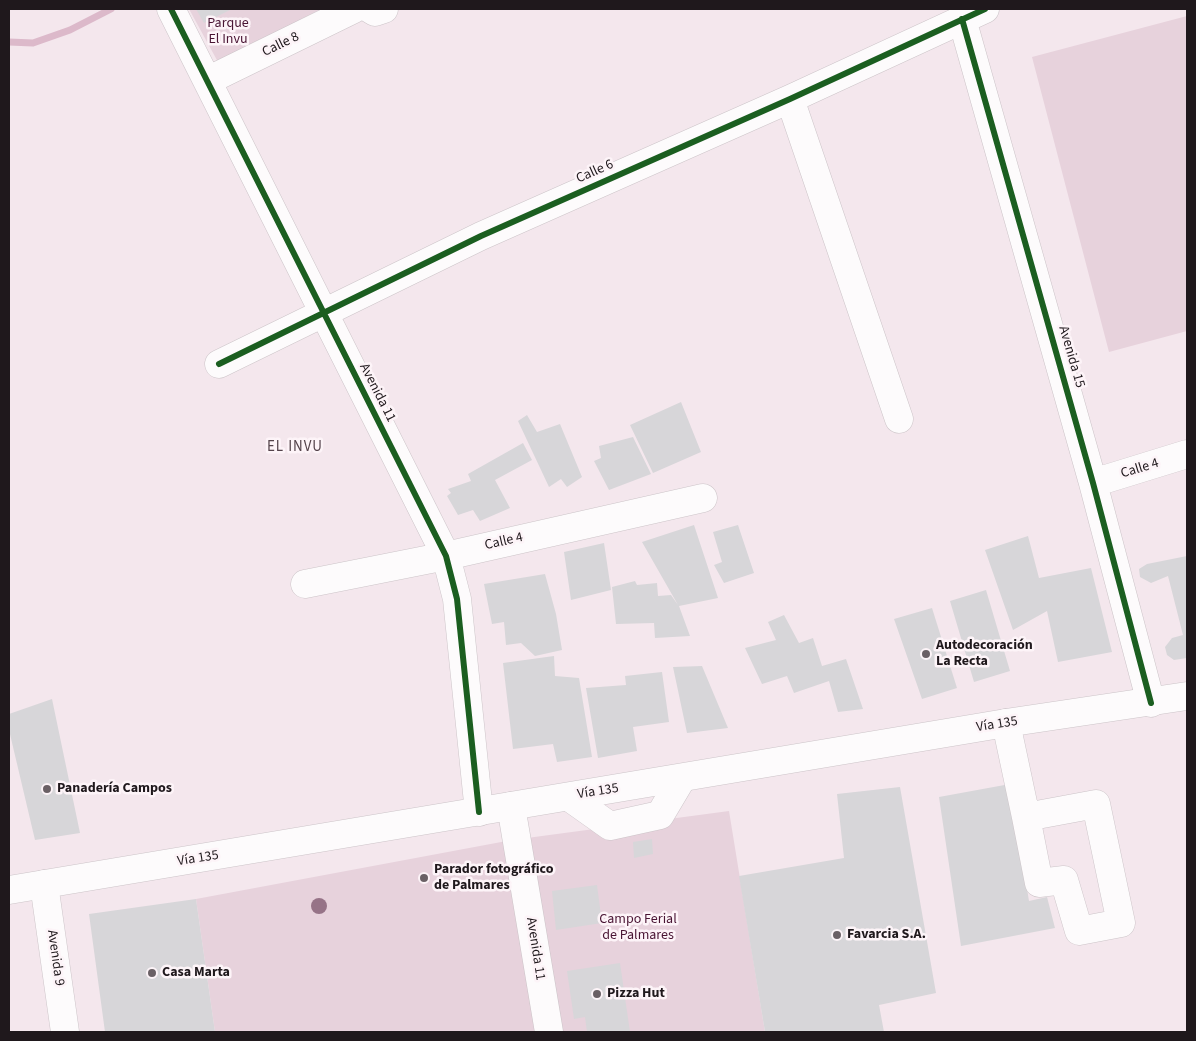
<!DOCTYPE html>
<meta charset="utf-8">
<style>
body{margin:0}
#map{position:relative;width:1196px;height:1041px;overflow:hidden;background:#f4e7ed;font-family:"Source Sans 3",sans-serif}
canvas{display:block}
.frame{position:absolute;inset:0;border:10px solid #1f181c;pointer-events:none}
</style>
<div id="map">
<canvas width="1196" height="1041"></canvas>
<div class="frame"></div>
</div>
<script>
const context = document.querySelector('canvas').getContext('2d');
context.lineJoin = 'round';
function paint(path, color) {
  context.fillStyle = color;
  context.fill(path, 'evenodd');
}
function stroke(path, color, width, dash) {
  context.strokeStyle = color;
  context.lineWidth = width;
  context.lineCap = dash ? 'butt' : 'round';
  context.setLineDash(dash || []);
  context.stroke(path);
}
function drawText(font, color, halo, rows, align = 'center') {
  context.font = font + ' "Source Sans 3",sans-serif';
  context.lineWidth = 5;
  context.setLineDash([]);
  context.textBaseline = 'middle';
  context.strokeStyle = halo;
  context.fillStyle = color;
  for (const [text, x, y, turn = 0] of rows) {
    context.save();
    context.translate(x, y);
    context.rotate((+turn || 0) * Math.PI / 180);
    context.textAlign = isNaN(turn) ? turn : align;
    if (halo) context.strokeText(text, 0, 0);
    context.fillText(text, 0, 0);
    context.restore();
  }
}
paint(new Path2D(`
 M189,9H321L218,62Z
 M1187,16V331L1109,352L1032,57Z
 M729,811L765,1032H215L196,899L512,840Z`), '#e7d2dc');
stroke(new Path2D(`
 M9,42L33,43L70,30L111,9`), '#dcb9ca', 7);
paint(new Path2D(`
 M196,9H232L204,23Z
 M681,402L701,452L653,473L630,425Z
 M527,415L537,432L560,424L582,477L567,487L561,479L549,487L518,421Z
 M633,437L651,474L609,490L594,461L601,458L599,446Z
 M523,443L532,460L495,480L510,508L480,521L473,510L458,515L447,496L451,493L448,489L471,481L468,474Z
 M694,525L718,598L679,606L690,636L655,638L654,623L616,624L612,587L635,581L637,585L657,583L658,596L671,595L678,605L642,542Z
 M738,525L754,573L724,583L714,565L722,562L713,532Z
 M1028,536L1039,578L1091,568L1112,652L1058,662L1047,611L1013,630L985,550Z
 M604,543L611,590L571,600L564,552Z
 M1187,556V658L1174,660L1167,655L1165,647L1172,638L1183,635L1168,576L1151,583L1140,577L1139,569L1147,564Z
 M545,574L556,614L562,650L535,656L521,643L506,645L504,622L492,624L484,584Z
 M986,590L1010,671L974,682L950,601Z
 M932,608L957,688L922,699L894,619Z
 M784,615L799,643L813,638L822,666L846,659L863,709L838,712L829,681L794,693L787,676L762,684L745,648L776,640L768,622Z
 M554,656L555,676L579,678L592,757L557,762L553,744L513,749L503,663Z
 M702,666L728,728L687,733L673,667Z
 M662,672L669,722L633,727L637,751L598,758L586,688L626,685L625,676Z
 M52,699L80,833L35,840L9,730V714Z
 M1010,784L1029,901L1047,897L1055,928L961,946L939,797Z
 M900,787L936,993L879,1005L884,1032H765L739,876L844,858L837,794Z
 M652,839L653,854L634,858L633,842Z
 M597,885L602,923L556,930L552,891Z
 M196,899L215,1032H105L89,914Z
 M620,963L630,1032H587L585,1017L574,1019L567,971Z`), '#d7d6d9');
const minor = new Path2D(`
 M171,9L446,556L457,599L479,812
 M370,9L375,12L384,9
 M962,19L1093,483L1151,703
 M209,80L354,9
 M790,99L899,419
 M219,364L481,236L790,99L985,9
 M1093,483L1187,454
 M305,584L446,556L703,498
 M1006,723L1026,817L1096,804L1121,923L1079,931L1064,880L1039,883L1026,817
 M569,797L610,826L660,815L682,778
 M511,806L549,1032
 M44,884L65,1032`);
const major = new Path2D(`
 M9,890L1006,723L1187,696`);
stroke(minor, '#ccc4c8', 29);
stroke(major, '#ccc4c8', 29);
stroke(minor, '#fdfbfc', 28);
stroke(major, '#fdfbfc', 28);
stroke(new Path2D(`
 M171,9L446,556L457,599L479,812
 M962,19L1093,483L1151,703
 M219,364L481,236L790,99L985,9`), '#1b5e20', 6);
context.fillStyle = '#967387';
for (const [x, y] of [
 [319,906]
]) {
  context.beginPath();
  context.arc(x, y, 8, 0, 2 * Math.PI);
  context.fill();
}
for (const [x, y, r, color] of [
 [926,654,5,"#6a6065"],
 [47,789,5,"#6a6065"],
 [424,878,5,"#6a6065"],
 [837,935,5,"#6a6065"],
 [152,973,5,"#6a6065"],
 [597,994,5,"#6a6065"]
]) {
  const dot = new Path2D();
  dot.arc(x, y, r, 0, 2 * Math.PI);
  context.fillStyle = color;
  context.fill(dot);
  stroke(dot, '#fdf4f8', 2);
}
drawText('14px', '#491433', '#fdf4f8', [
 ["Parque",228,24],
 ["El Invu",228,40],
 ["Campo Ferial",638,920],
 ["de Palmares",638,936]
]);
drawText('14px', '#1f181c', '#fdf4f8', [
 ["Calle 8",281,45,-26],
 ["Calle 6",595,172,-24],
 ["Avenida 15",1071,357,74],
 ["Avenida 11",377,393,63],
 ["Calle 4",1140,469,-17],
 ["Calle 4",504,542,-13],
 ["Vía 135",997,725,-9],
 ["Vía 135",598,792,-9],
 ["Vía 135",198,859,-9],
 ["Avenida 11",535,949,81],
 ["Avenida 9",55,958,82]
]);
drawText('bold 14px', '#1f181c', '#fdf4f8', [
 ["Autodecoración",936,646],
 ["La Recta",936,662],
 ["Panadería Campos",57,789],
 ["Parador fotográfico",434,870],
 ["de Palmares",434,886],
 ["Favarcia S.A.",847,935],
 ["Casa Marta",162,973],
 ["Pizza Hut",607,994]
], 'left');
context.letterSpacing = '1px';
drawText('15px', '#54434b', '#fdf4f8', [
 ["EL INVU",295,448]
]);
context.letterSpacing = '0px';
</script>
